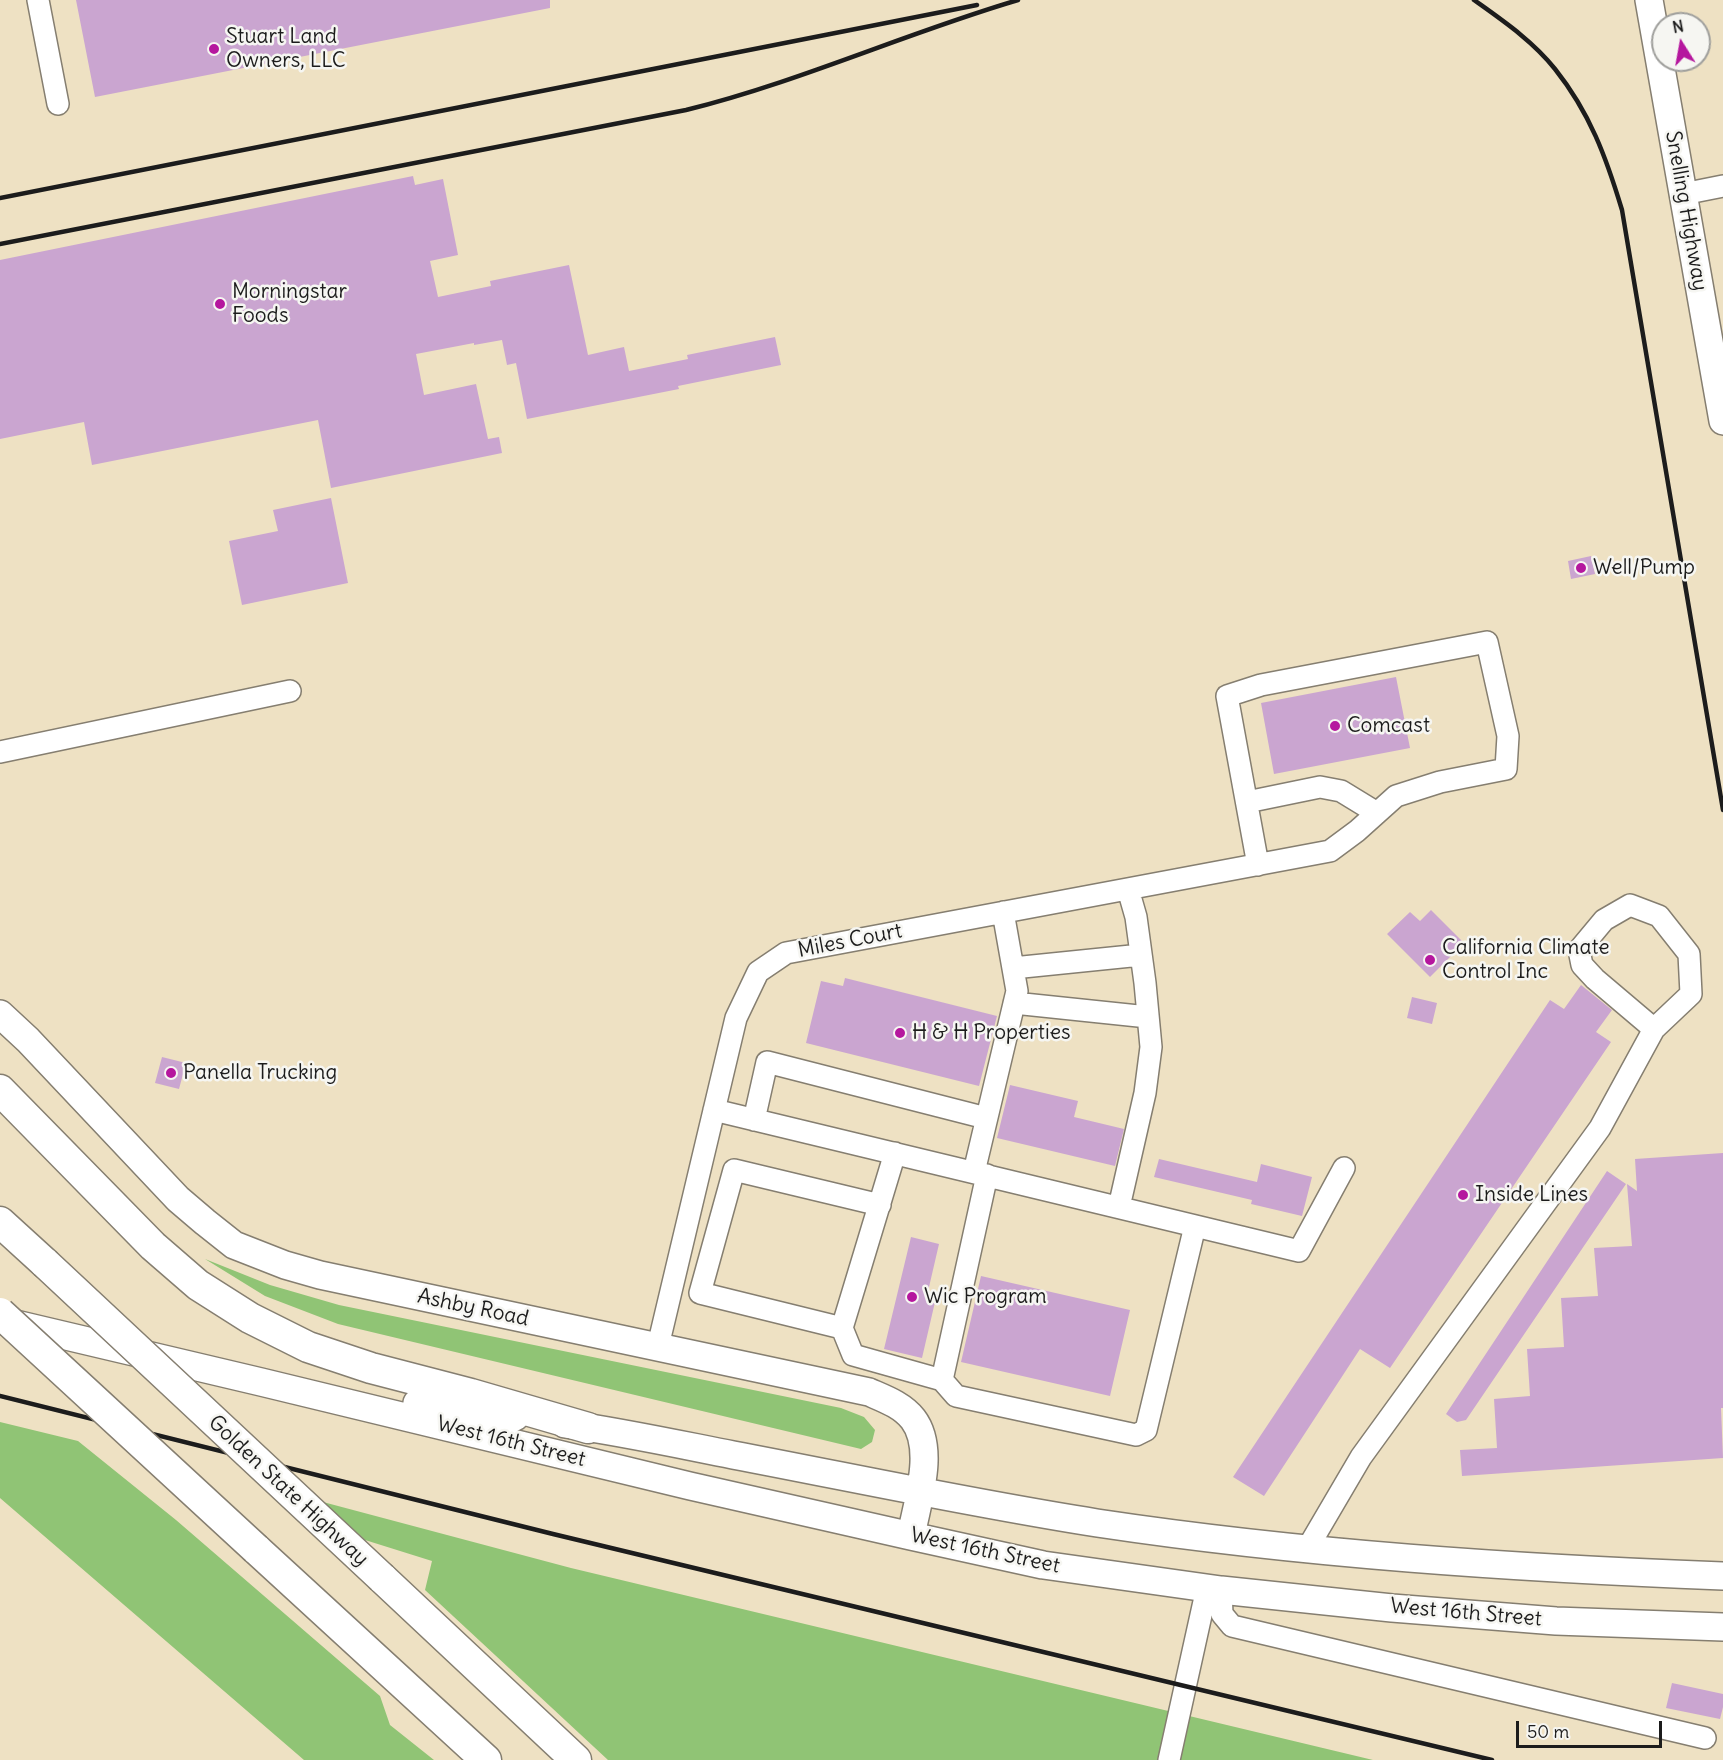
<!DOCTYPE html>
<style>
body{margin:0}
#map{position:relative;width:1723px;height:1760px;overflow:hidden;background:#eee1c3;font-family:Delius,sans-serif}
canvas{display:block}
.north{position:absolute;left:1651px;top:12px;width:60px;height:60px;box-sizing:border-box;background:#f6f6f2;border:2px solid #9f9f9c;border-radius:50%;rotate:349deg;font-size:16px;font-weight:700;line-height:24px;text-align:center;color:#1c1c1c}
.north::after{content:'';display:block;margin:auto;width:21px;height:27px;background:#b5179e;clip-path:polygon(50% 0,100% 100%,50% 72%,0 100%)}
.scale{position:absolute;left:1516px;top:1721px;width:146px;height:27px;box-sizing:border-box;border:3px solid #1c1c1c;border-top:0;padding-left:8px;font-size:18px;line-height:21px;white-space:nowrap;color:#1c1c1c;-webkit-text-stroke:4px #f6f6f2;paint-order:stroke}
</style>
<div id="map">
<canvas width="1723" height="1760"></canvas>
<div class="north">N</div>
<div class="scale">50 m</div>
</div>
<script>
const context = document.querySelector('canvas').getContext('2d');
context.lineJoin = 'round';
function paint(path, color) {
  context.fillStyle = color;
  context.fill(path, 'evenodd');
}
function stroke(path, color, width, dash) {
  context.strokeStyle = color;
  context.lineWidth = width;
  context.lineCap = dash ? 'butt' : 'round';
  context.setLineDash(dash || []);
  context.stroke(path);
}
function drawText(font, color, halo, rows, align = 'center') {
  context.font = font + ' Delius,sans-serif';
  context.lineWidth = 5;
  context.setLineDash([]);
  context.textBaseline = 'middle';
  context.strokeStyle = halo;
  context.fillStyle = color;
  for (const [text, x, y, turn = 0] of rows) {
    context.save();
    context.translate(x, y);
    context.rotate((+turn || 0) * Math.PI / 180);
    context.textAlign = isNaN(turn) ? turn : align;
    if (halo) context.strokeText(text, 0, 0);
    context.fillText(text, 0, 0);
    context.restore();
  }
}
paint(new Path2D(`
 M205,1259L270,1285L339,1305L841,1408L864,1417L875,1430L872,1442L861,1449L338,1324L265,1296Z
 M0,1422L78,1441L176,1520L380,1696L390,1725L434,1760H304L0,1498Z
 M323,1502L571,1568L1373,1760H608L425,1590L432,1561L365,1540Z`), '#90c475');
paint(new Path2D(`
 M76,0H550V8L95,97Z
 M413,176L415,185L443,179L458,255L430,261L438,297L491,286L490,281L569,265L588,355L624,347L629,371L688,359L687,355L775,337L781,365L678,386L679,389L527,419L516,363L507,365L502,340L474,345V343L416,354L424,395L476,384L488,439L499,437L502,453L331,488L318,420L92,465L84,422L0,439V260Z
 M331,498L348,583L242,605L229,541L278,531L273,510Z
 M1591,556L1595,574L1571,579L1568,561Z
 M1396,677L1410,748L1274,774L1261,703Z
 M1431,910L1464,943L1430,977L1387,934L1410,912L1420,921Z
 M845,978L997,1016L979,1086L806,1043L821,981L843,986Z
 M1581,985L1612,1010L1596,1032L1611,1042L1390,1368L1360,1349L1264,1496L1233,1477L1550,1000L1564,1009Z
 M1412,997L1437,1003L1432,1024L1407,1018Z
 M162,1057L186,1063L179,1089L155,1083Z
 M1010,1085L1078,1101L1074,1117L1124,1129L1115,1166L997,1138Z
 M1723,1153V1408H1721L1723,1458L1462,1476L1460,1450L1497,1448L1494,1399L1530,1396L1527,1349L1564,1347L1561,1298L1598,1296L1594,1248L1632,1246L1627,1184L1637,1191L1635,1159Z
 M1159,1159L1257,1182L1261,1164L1312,1177L1302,1216L1251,1204L1252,1200L1154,1177Z
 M1607,1171L1626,1184L1466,1420L1457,1422L1446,1414Z
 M911,1237L939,1244L926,1300L935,1302L922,1358L884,1349Z
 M981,1276L1130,1310L1110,1396L961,1362Z
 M1672,1683L1723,1694V1707L1720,1719L1666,1708Z`), '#caa5d0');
const minor = new Path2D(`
 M38,0L58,104
 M1683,194L1723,186
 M0,752L290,691
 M1247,802L1320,787L1341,791L1377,813
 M1013,968L1141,955
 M1014,1003L1148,1017
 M714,1110L1299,1251L1344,1168
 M754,1120L767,1062L986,1118
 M974,1172L1017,991L1003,912
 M987,1175L942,1380L956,1396L1136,1435L1146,1430L1195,1226
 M880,1205L734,1170L700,1293L842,1328L895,1153
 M1119,1207L1145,1093L1151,1047L1145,983L1136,917L1128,889
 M842,1328L853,1355L942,1380
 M658,1346L736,1018L758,972L786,953L1330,851L1357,831L1396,796L1440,782L1506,769L1508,736L1487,642L1261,685L1227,696L1258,865
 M1307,1549L1361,1457L1600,1128L1654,1029L1691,994L1689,954L1659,916L1630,905L1604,920L1579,950L1582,965L1595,979L1654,1029
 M1221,1590L1222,1614L1232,1626L1705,1738
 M1169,1760L1207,1588`);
const major = new Path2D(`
 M1649,0L1723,421
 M0,1014L28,1040L178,1199L205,1222L234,1245L285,1265L320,1275L869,1392C885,1399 902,1405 913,1419C936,1449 917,1502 911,1536
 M7,1322L261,1382L690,1486L911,1536L1043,1565L1221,1590L1392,1608L1556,1621L1723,1627
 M417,1403L515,1417
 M565,1424C622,1432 677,1444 733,1455C854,1478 975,1504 1097,1523C1304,1554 1514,1568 1723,1576`);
const highway = new Path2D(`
 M0,1090L153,1246L198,1285L250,1318L308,1347L371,1368L471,1394L588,1428
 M0,1222L45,1263
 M256,1549L486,1760
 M382,1578L576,1760`);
stroke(minor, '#857e70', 24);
stroke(major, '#857e70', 30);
stroke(highway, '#857e70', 33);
stroke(minor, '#fff', 21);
stroke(major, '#fff', 27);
stroke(highway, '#fff', 30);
stroke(new Path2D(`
 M1474,0C1502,20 1533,41 1555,69C1590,113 1606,157 1622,210L1723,810
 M0,198L977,5
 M0,244L686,110C799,82 906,33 1018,0
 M0,1396L553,1534L1492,1760`), '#1c1c1c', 4.5);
const highwayBridge = new Path2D(`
 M45,1263L382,1578
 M0,1313L256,1549`);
stroke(highwayBridge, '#857e70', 33, []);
stroke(highwayBridge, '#fff', 30);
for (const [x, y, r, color] of [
 [214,49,6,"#b5179e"],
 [220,304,6,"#b5179e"],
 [1581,568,6,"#b5179e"],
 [1335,726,6,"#b5179e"],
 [1430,960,6,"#b5179e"],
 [900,1033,6,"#b5179e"],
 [171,1073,6,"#b5179e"],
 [1463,1195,6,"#b5179e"],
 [912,1297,6,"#b5179e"]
]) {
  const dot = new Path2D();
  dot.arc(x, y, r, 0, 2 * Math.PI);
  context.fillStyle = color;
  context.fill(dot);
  stroke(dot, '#f6f6f2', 2);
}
drawText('21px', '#1c1c1c', '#f6f6f2', [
 ["Stuart Land",226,37],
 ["Owners, LLC",226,61],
 ["Morningstar",232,292],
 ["Foods",232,316],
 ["Well/Pump",1593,568],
 ["Comcast",1347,726],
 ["California Climate",1442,948],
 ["Control Inc",1442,972],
 ["H & H Properties",912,1033],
 ["Panella Trucking",183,1073],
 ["Inside Lines",1475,1195],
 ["Wic Program",924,1297]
], 'left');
drawText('21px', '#1c1c1c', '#f6f6f2', [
 ["Snelling Highway",1686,211,80],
 ["Miles Court",850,941,-11],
 ["Ashby Road",473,1308,12],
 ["West 16th Street",511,1442,14],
 ["Golden State Highway",288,1491,43],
 ["West 16th Street",985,1551,12],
 ["West 16th Street",1466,1613,5]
]);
</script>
